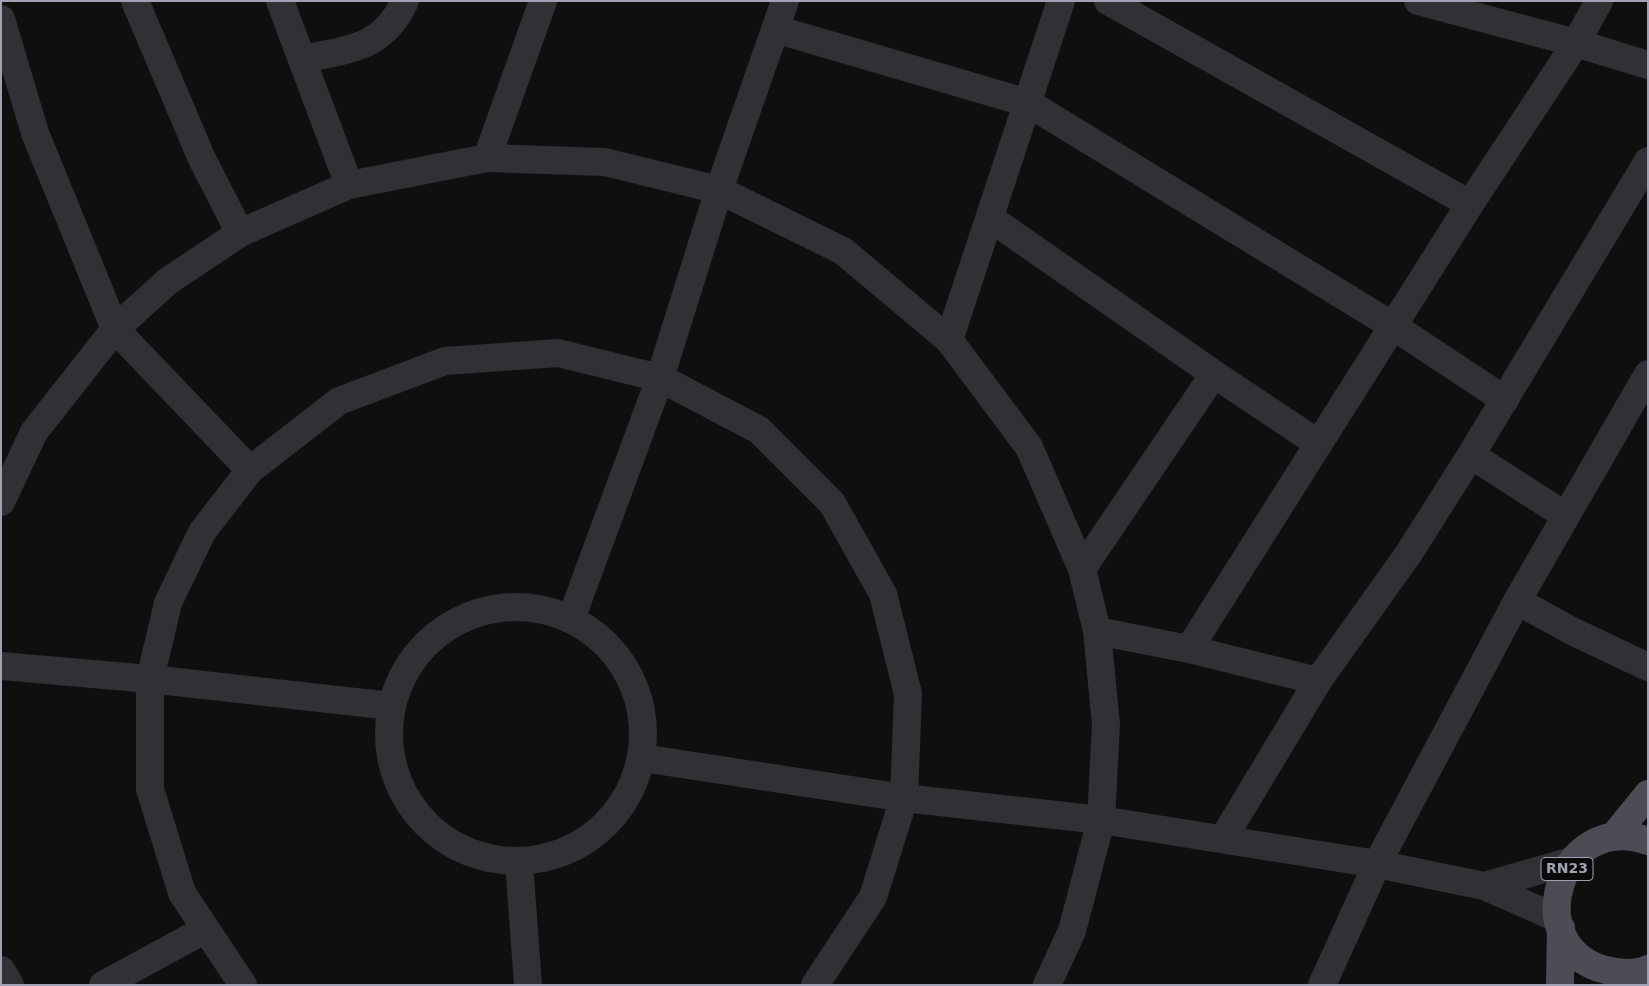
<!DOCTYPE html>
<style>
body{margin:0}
#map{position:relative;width:1649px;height:986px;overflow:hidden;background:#0f0f10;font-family:"DejaVu Sans",sans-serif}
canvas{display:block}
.frame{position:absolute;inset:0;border:2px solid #a0a1b2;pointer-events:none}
</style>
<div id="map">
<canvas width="1649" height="986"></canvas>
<div class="frame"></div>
</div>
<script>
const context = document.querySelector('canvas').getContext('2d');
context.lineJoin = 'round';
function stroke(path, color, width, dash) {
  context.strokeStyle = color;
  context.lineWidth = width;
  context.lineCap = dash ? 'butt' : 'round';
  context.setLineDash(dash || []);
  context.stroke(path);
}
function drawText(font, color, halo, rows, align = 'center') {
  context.font = font + ' "DejaVu Sans",sans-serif';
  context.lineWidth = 4;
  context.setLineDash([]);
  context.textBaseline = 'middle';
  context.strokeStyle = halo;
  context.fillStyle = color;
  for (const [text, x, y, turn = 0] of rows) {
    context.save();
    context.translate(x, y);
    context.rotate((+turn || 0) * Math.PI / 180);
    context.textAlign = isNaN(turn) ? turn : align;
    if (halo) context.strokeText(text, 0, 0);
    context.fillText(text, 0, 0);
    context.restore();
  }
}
stroke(new Path2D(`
 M135,1L202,159L240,233
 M280,1L349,185
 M1108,1L1470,204
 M1418,1L1576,43L1648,65
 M1,19L35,133L115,329L250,470
 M775,29L1028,103L1393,326L1505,400
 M303,59C349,49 383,49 405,1
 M487,158L543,1
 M990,218L1214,374L1319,444
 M949,340L1061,1
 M1648,374L1517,601L1572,631L1648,667
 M1471,455L1566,516
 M1,502L34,432L115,329L168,281L240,233L349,185L487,158L605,162L719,190L843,251L949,340L1029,447L1082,569L1097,631L1106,725L1101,820L1072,931L1047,985
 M1082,569L1214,374
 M389 734a127 127 0 1 1 254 0a127 127 0 1 1-254 0Z
 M571,619L660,378L719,190L785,1
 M1097,631L1189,649L1318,681
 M1189,649L1470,204L1576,43L1599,1
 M1,666L150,679L391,706
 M642,758L904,798L1101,820L1377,864L1484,886L1557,918
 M1223,839L1318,681L1409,553L1471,455L1648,161
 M519,862L528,985
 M1484,886L1572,861
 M1,970L10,985
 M103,985L206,929
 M243,985L182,893L150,789V679L168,603L202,532L250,470L339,401L445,361L558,353L660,378L759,430L832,503L883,594L908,694L904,798L873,897L815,985
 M1322,985L1377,864L1517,601`), '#303035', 28);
stroke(new Path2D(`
 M1613,837L1648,794
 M1648,841C1558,809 1518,948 1606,970C1619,973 1635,975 1648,969
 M1560,985L1561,928`), '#4c4c54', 28);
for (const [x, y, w] of [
 [1567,869,52]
]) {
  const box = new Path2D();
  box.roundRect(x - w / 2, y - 11.5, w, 23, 4);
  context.fillStyle = '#0a0a0b';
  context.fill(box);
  stroke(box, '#a0a1b2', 1);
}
drawText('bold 14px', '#a0a1b2', null, [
 ["RN23",1567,869]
]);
</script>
